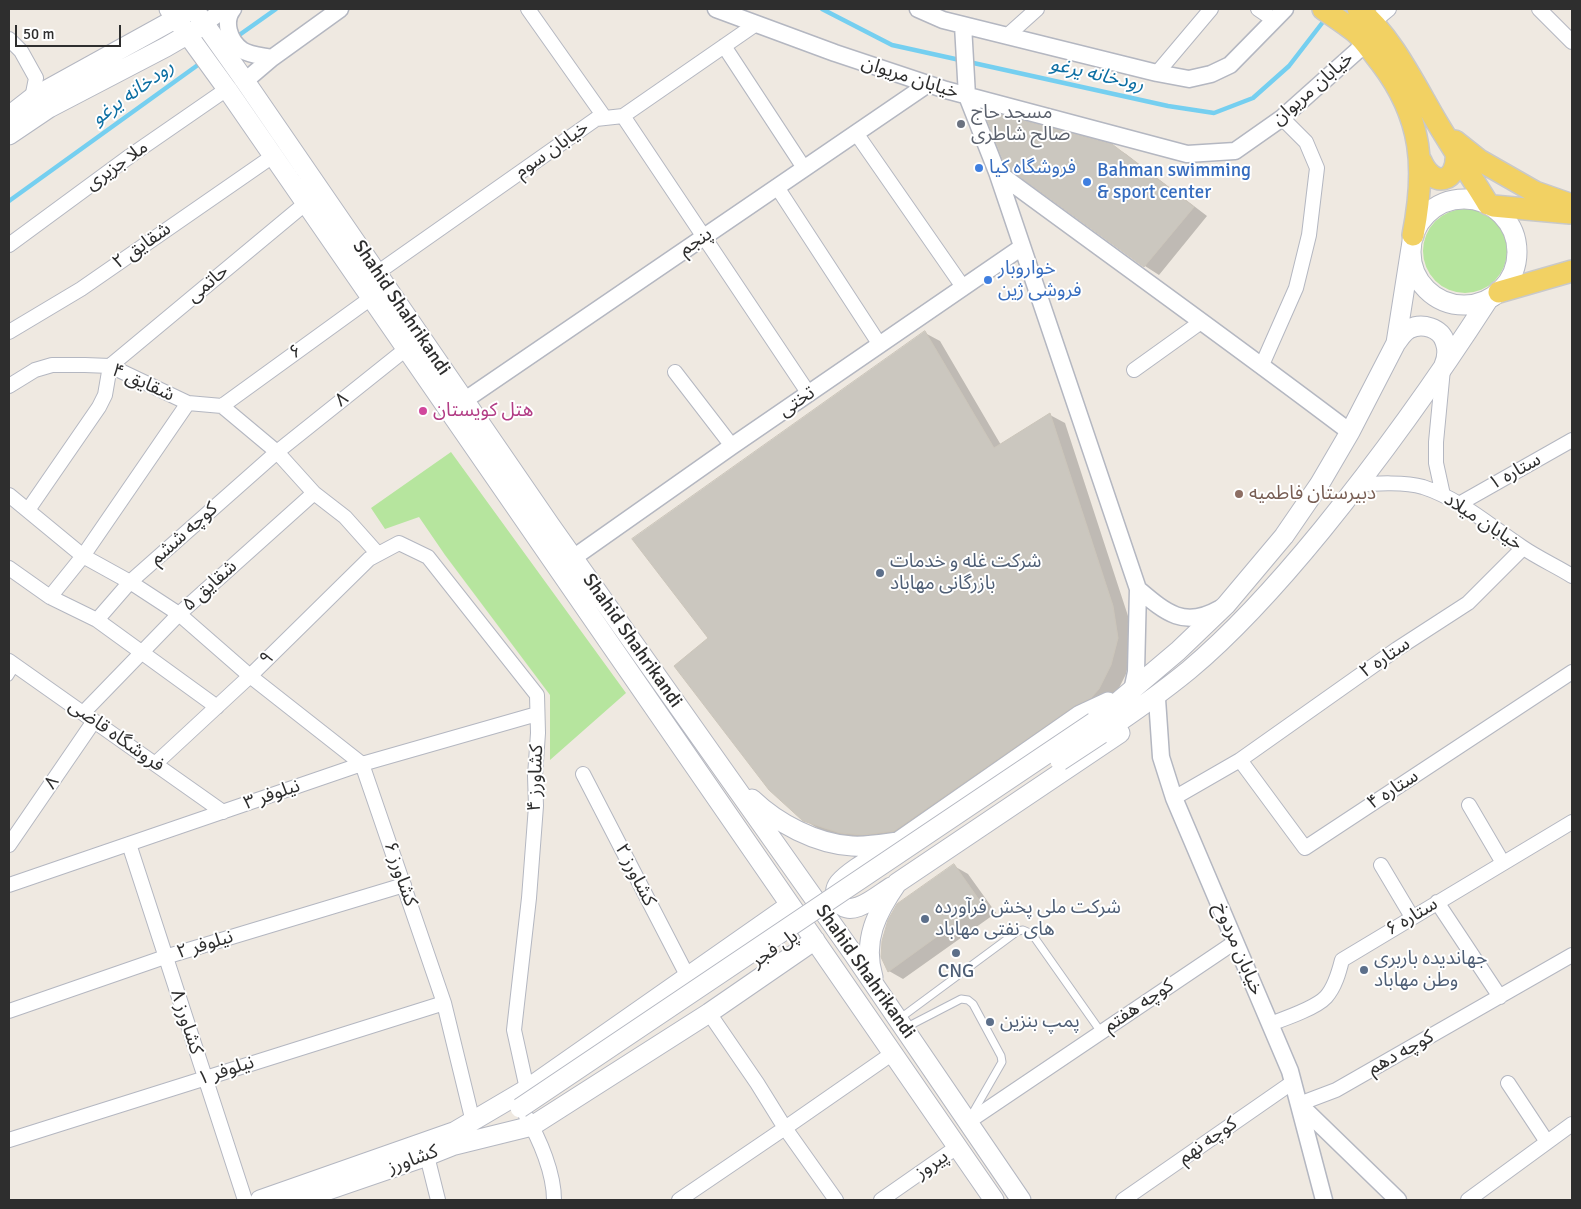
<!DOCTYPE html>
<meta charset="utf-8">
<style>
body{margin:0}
#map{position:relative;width:1581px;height:1209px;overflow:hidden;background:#efe9e1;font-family:Signika,sans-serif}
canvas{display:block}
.frame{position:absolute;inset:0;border:10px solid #2e2e2e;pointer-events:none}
.scale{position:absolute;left:15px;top:25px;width:106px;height:22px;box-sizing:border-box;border:2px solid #2e2e2e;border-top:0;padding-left:6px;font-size:15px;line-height:18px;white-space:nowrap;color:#2e2e2e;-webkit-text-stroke:4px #fff;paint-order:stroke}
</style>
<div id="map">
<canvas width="1581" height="1209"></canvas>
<div class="frame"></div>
<div class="scale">50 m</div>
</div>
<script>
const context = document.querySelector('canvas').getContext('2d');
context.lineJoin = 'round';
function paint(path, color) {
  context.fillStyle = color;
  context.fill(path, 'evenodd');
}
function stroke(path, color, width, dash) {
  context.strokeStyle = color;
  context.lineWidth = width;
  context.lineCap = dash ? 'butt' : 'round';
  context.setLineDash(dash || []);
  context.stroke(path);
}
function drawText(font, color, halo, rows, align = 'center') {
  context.font = font + ' Signika,"Noto Sans Arabic",sans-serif';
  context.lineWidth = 4;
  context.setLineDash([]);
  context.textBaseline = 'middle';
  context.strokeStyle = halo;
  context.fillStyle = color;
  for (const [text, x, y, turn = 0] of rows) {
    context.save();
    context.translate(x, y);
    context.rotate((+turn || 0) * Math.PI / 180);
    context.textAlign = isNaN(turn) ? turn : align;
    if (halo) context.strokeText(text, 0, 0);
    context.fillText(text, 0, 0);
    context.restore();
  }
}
paint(new Path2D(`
 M1423 251a42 42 0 1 1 84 0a42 42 0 1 1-84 0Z
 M451,452L626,693L550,760V695L445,555L419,517L385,529L371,508Z`), '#b6e59e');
paint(new Path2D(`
 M1111,145L1126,154L1207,216L1159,275L1145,266L1006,165Z
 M925,333L940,341L1001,445L1050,415L1065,423L1128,616L1132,647L1126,674L1114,698L909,839L844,838L819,829L804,820L709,638Z
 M954,866L968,874L996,913L903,979L889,971Z`), '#0003');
stroke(new Path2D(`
 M822,9L892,45L1168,106L1214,113L1253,98L1289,66L1326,18
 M235,38L276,9
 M9,201L202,62`), '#75cff0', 4.5);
const building = new Path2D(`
 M983,110L1112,144L1194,207L1144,267L1005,166Z
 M925,331L994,448L1050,413L1113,606L1118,638L1111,665L1099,689L1091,698L1074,706L894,831L863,835L840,833L803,821L769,790L674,666L708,638L632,539Z
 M954,864L982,904L888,972L881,957L882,941L888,920L897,904Z`);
paint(building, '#cbc7bf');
stroke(building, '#cbc5ba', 1);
const service = new Path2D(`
 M9,677L16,666
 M899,1019L1018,931L1023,930L1032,934L1101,1032
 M905,1028L961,999L968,1000L973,1004L1001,1056L1002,1062L971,1116`);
const minor = new Path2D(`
 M528,9L605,118
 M1258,9L1274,20
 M1539,9L1572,42
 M1372,23L1389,9
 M1008,35L1037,9
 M9,39L21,51L36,78L32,98
 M724,46L804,168
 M1157,73L1211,9
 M623,116L809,394
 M856,133L963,287
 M777,187L880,345
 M9,245L130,156L227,89
 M377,273L596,119L623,116L756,24
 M9,332L81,289L273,156
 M1262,365L1296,288L1309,235L1317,168L1306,142L1282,118
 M1134,370L1201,322
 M675,372L732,446
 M9,386L35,370L52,365H85L110,366L188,403L222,406
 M222,406L371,298
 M222,406L277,452L314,493
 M1358,485C1376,483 1406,482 1423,487C1460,499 1490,526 1522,547C1538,558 1556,566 1572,576
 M9,495L83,556L130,582L179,614L250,676L362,764L444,1003L473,1122
 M1443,495L1436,463V442L1443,369
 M1459,504L1572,440
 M28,510L99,407L105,395L110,366L306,203
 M9,568L50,597L97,620L217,707
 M50,597L83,556L188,403
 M97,620L130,582L277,452L406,349
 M9,661L223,812
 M83,713L179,614L314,493L345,517L378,554
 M1240,760L1305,848L1572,672
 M155,764L250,676L369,559L399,543L428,557L537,695L538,733L535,776L536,806L529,898L514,1030L527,1089
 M583,774L688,977
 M1174,798L1240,760L1397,649L1468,603L1523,548
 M1469,805L1503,863
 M129,844L245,1200
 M9,845L94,721
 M1381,865L1412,917
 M9,885L362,764L537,714
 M1437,902L1500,997
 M9,1011L165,957L404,885
 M1270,1024C1284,1019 1316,1008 1326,997C1335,987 1339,972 1342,960L1572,822
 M1508,1083L1547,1142
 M1299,1104L1336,1090L1572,955
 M526,1116C540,1140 554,1173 554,1200
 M968,1122L1235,942
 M9,1140L444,1003
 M427,1156L438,1200
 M679,1200L785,1128L757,1083L709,1013
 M836,1200L785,1128L893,1053
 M881,1200L957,1147
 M1123,1200L1293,1082
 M1468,1200L1572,1124`);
const tertiary = new Path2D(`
 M233,9C223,21 229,41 242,50C249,55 263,56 272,58
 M716,9L835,53L946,90L1187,154L1235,151L1282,118L1366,43
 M918,9L943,20L1157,73L1189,79L1211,74L1230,65L1285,9
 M204,24L224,9
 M963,25L967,96L997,172L1138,589L1136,672L1132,691
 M245,81L272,58L340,9
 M997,172C1115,259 1234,344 1350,432
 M465,400L928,84
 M573,558L732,446L1022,247
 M1138,589C1165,612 1184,629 1219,609
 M1157,699L1161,757L1174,798L1290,1071L1324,1200
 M1299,1104L1398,1200`);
const secondary = new Path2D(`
 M169,9L227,89L994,1200
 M194,9L245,81L550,525L852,952L1021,1200
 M9,116L32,98L186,13
 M9,135L49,108L166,47L197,29
 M1411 252a53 53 0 1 1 106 0a53 53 0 1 1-106 0Z
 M1396,343C1400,338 1403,332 1409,329C1422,322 1441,328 1445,342C1448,350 1447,358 1444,365
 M1094,722L1178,651L1226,605L1284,536L1319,485L1350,432L1396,343L1411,248
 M1101,734C1131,714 1161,693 1189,670C1239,628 1282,579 1322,530C1382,456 1437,379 1488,300
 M752,799C777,823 816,844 852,846C868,847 883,844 898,842L1080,715L1108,702
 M891,887C878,895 849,921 838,901C834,895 835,888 839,883C850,870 878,855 893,845
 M873,977C862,940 877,912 897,883L1120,733
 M454,1132L527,1089L790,905
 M455,1145L532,1126L709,1013L815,940
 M260,1200L465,1128
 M299,1200L427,1156L467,1140`);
const primary = new Path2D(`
 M1323,9C1333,16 1344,23 1354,31C1364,39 1372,52 1381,63C1423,118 1426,169 1413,235
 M1358,9C1390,34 1414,83 1435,119C1452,148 1471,176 1488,204
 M1455,141L1479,160L1535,192L1572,205
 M1421,161C1433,189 1459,183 1456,152
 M1493,206L1570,213
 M1499,292L1572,271`);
stroke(service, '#b4b7c1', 9);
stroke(minor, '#b4b7c1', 16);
stroke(tertiary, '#b4b7c1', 19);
stroke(secondary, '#b4b7c1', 21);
stroke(primary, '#c9c9c9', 24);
stroke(service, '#fff', 7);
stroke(minor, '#fff', 14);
stroke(tertiary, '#fff', 16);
stroke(secondary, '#fff', 19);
stroke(primary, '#f2d163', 21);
const secondaryBridge = new Path2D(`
 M1060,761L1101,734
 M520,1108L1094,722`);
stroke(secondaryBridge, '#b4b7c1', 21, []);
stroke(secondaryBridge, '#fff', 19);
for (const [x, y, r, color] of [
 [961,124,5,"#6b7280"],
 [979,168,5,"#3f7fe0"],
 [1087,182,5,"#3f7fe0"],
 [988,280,5,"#3f7fe0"],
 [423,411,5,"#d1479c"],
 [1239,494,5,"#8d6e63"],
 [880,573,5,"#5c6f8a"],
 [925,919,5,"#5c6f8a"],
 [956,953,5,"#5c6f8a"],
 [1364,970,5,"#5c6f8a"],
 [990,1022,5,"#5c6f8a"]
]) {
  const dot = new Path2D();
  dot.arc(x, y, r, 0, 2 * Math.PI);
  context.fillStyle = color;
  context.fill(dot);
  stroke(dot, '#fff', 2);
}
drawText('19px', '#2e2e2e', '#fff', [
 ["خیابان مریوان",910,78,18],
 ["خیابان مریوان",1313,89,-41],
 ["خیابان سوم",552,150,-35],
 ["ملا جزیری",117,166,-35],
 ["پنجم",696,242,-34],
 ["شقایق ۲",142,246,-35],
 ["حاتمی",208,284,-40],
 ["Shahid Shahrikandi",401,308,56],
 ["۶",296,352,-36],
 ["شقایق ۴",143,383,24],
 ["۸",342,400,-38],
 ["تختی",797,402,-34],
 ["ستاره ۱",1515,472,-29],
 ["خیابان میلاد",1483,522,33],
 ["کوچه ششم",184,534,-42],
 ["شقایق ۵",210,586,-42],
 ["Shahid Shahrikandi",632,641,55],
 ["ستاره ۲",1385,658,-34],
 ["۹",267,659,-44],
 ["فروشگاه قاضی",116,736,35],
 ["کشاورز ۴",536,778,-88],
 ["۸",52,783,-55],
 ["ستاره ۴",1393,790,-33],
 ["نیلوفر ۳",272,795,-19],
 ["کشاورز ۶",400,874,71],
 ["کشاورز ۲",635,875,63],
 ["ستاره ۶",1412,917,-31],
 ["نیلوفر ۲",205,945,-17],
 ["پل فجر",775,949,-34],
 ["خیابان مردوخ",1238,949,67],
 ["Shahid Shahrikandi",865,972,55],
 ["کوچه هفتم",1139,1006,-34],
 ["کشاورز ۸",186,1022,72],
 ["کوچه دهم",1401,1053,-29],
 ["نیلوفر ۱",226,1071,-18],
 ["کوچه نهم",1208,1141,-35],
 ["کشاورز",413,1160,-20],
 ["پیروز",932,1165,-35]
]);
drawText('19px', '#5b616d', '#fff', [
 ["مسجد حاج",971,113],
 ["صالح شاطری",971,135]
], 'left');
drawText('19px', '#366cbe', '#fff', [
 ["فروشگاه کیا",989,168],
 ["Bahman swimming",1097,171],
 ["& sport center",1097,193],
 ["خواروبار",998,269],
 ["فروشی ژین",998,291]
], 'left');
drawText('19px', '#b23c85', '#fff', [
 ["هتل کویستان",433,411]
], 'left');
drawText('19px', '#785e54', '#fff', [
 ["دبیرستان فاطمیه",1249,494]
], 'left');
drawText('19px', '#4e5e75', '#fff', [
 ["شرکت غله و خدمات",890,562],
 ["بازرگانی مهاباد",890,584],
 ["شرکت ملی پخش فرآورده",935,908],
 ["های نفتی مهاباد",935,930],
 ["جهاندیده باربری",1374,959],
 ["وطن مهاباد",1374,981],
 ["CNG",956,972,"center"],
 ["پمپ بنزین",1000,1022]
], 'left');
drawText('italic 20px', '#0d6fa3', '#fff', [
 ["رودخانه یرغو",1097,75,13],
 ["رودخانه یرغو",133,93,-36]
]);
</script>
